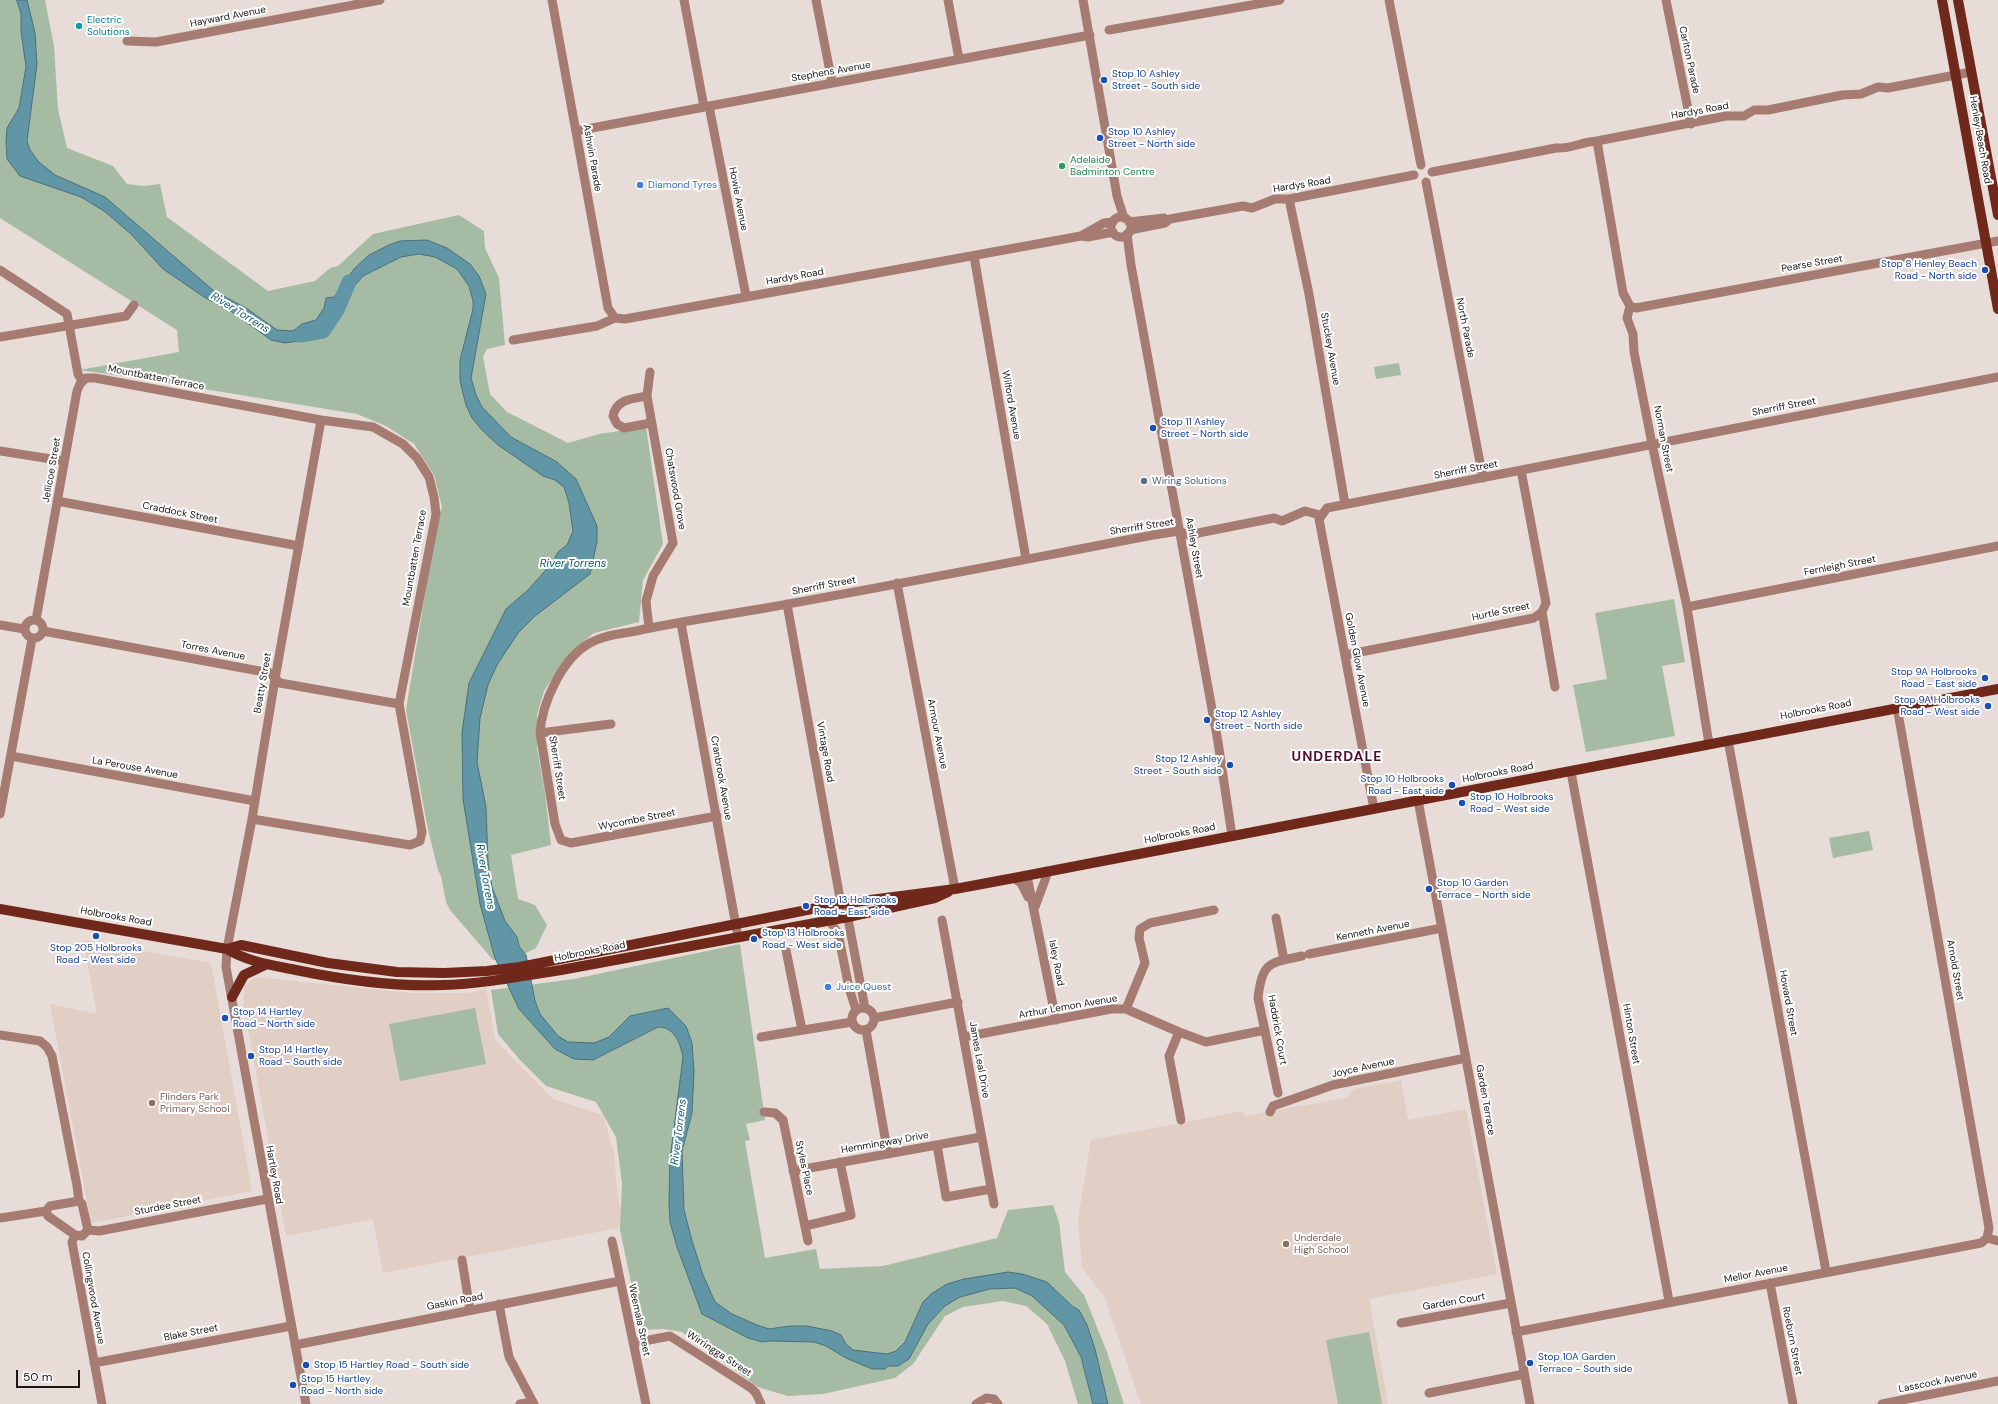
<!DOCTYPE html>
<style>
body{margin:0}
#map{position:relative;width:1998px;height:1404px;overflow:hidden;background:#e7dcd7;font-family:"DM Sans",sans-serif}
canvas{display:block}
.scale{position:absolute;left:16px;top:1370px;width:64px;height:18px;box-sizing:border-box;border:2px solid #1a1614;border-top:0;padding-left:5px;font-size:12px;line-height:14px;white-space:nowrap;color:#1a1614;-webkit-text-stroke:3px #fff;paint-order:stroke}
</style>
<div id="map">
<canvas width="1998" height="1404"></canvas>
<div class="scale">50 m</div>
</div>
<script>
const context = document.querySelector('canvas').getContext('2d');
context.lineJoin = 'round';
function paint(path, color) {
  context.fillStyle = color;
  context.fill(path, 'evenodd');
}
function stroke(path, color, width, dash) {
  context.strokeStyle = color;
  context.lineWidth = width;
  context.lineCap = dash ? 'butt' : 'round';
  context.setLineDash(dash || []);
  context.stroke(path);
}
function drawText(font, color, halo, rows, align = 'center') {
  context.font = font + ' "DM Sans",sans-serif';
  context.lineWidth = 4;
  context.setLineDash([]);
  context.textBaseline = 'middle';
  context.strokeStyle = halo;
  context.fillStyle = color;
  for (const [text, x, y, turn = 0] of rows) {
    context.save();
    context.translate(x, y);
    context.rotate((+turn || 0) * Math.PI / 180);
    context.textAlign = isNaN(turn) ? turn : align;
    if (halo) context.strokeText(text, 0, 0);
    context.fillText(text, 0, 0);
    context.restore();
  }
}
paint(new Path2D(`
 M83,940L211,963L252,1191L91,1223L50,1004L97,1014Z
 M255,977L410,993H463L476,992L486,987L495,1039L523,1069L553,1099L603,1115L614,1153L617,1190L624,1227L383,1273L373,1219L286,1236L244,1007V987Z
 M1401,1080L1408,1120L1466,1109L1497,1274L1369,1299L1388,1404H1141L1104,1296L1082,1268L1078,1219L1091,1140L1243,1111L1244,1116L1346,1098L1354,1089Z`), '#e1cec5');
paint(new Path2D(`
 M0,0H45L54,46L58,109L67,148L113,166L127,184L144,186L160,184L167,217L268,291L315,281L330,268L338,266L373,234L459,215L484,231L485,248L499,278L505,345L487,349L483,357L490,394L507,412L568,443L599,434L646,427L663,544L643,580L639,622L594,633L577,647L561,665L544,691L537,715V748L545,793L551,845L511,855L518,899L535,905L547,925L536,948L512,960H493L450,910L446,902L441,876L438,870L427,825L406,710L437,520L442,507L434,475L414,444L386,426L357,414L149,380L79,370L179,352L177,330L0,218Z
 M1399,363L1401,375L1376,379L1374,367Z
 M1674,599L1685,662L1662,666L1675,736L1586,752L1573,685L1607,679L1595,613Z
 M1869,831L1873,850L1833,858L1829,838Z
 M740,944L765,1120L746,1124L750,1140L745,1141L765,1258L816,1249L820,1269L883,1266L997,1238L1008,1210L1053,1205L1059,1222L1065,1272L1084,1295L1107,1352L1124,1404H1078L1065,1361L1047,1324L1026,1306L1003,1301L963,1307L945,1316L913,1364L895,1378L823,1394L788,1396L758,1387L682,1332L664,1329L641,1330L620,1230L622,1183L616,1137L596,1102L546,1086L520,1060L498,1034L491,990L574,979Z
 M475,1008L486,1064L400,1081L389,1024Z
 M1369,1332L1382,1404H1338L1326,1340Z`), '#a6bba3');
const water = new Path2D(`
 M17,0H27L35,33L37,64L27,141L30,150L39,162L55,175L105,197L214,291L246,308L277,330L293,331L302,324L316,320L324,308L326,298L334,297L354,269L369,255L389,245L400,241L427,240L447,248L470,264L479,276L486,294L471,378L476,395L482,407L511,437L557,462L576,479L597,526V542L590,574L535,616L518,633L497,665L488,685L480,718L477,762L486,807L488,862L492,887L505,921L517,937L519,946L526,955L535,1001L540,1014L558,1036L568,1042L594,1043L609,1037L630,1016L668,1008L686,1026L692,1043L694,1071L692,1113L682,1151L684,1210L692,1241L703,1275L715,1302L732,1314L757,1325L769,1329L790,1326H807L832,1331L841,1335L846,1344L853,1350L887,1354L896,1351L905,1342L923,1302L931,1294L947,1284L964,1279L1008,1272L1022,1274L1047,1282L1072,1306L1079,1310L1087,1325L1095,1349L1108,1404H1093L1081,1357L1064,1325L1032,1296L1015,1288L990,1289L960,1297L945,1306L928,1324L909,1359L898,1366H888L885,1369H872L846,1358L826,1346L814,1342L770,1341L762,1342L748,1338L702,1314L677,1247L670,1222L669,1204L670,1159L683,1057C680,1043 675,1027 658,1027L593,1060L574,1059L555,1049L519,1009L495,958L480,904L463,799L462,733L469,683L506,609L528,590L552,563L558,552L567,545L573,531L569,503L564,487L555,480L543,476L498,445L482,430L472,418L466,405L460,381V360L473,309V301L469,286L457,269L435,257L419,254L401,257L363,276L337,306L320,334L311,339L285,343L271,340L232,312L204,297L163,269L131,234L104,211L81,197L20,176L7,159L6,142L7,128L19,108L26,67L21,31V14Z`);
paint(water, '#6196a7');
stroke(water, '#4c707b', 1);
stroke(new Path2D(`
 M301,335L323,331L337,310L349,282`), '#6196a7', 15);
stroke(new Path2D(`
 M552,0L608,308L615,318
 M684,0L704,107
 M816,0L832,82
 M948,0L959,59
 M1083,0L1117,196L1124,218
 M1389,0L1421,165
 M1666,0L1691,124
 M1109,30L1280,0
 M127,41L156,42L380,0
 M709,106L746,296
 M576,131L1090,35
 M1597,141L1623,293L1630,306
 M1432,172L1556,148C1571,149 1581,142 1597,141L1726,116H1744L1754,110H1768L1842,95L1861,94L1878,87L1888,88L1971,72
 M1426,182L1483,478
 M1289,199L1309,294L1345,504
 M1111 227a10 10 0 1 1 20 0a10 10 0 1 1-20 0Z
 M1129,222L1164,218
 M1130,230L1165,223L1170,219L1243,206L1252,208L1275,199H1289L1414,175
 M1127,234L1131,265L1218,742L1232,836
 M1081,236L1088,237L1113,232
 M974,256L1026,559
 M0,270L67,314L78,374L82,381
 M1630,306L1627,318L1633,334L1634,352L1652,444L1687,607L1709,744
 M1630,306L1636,308L1998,241
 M0,337L126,316L134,305
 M513,340L597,326L615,318L625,319L1081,236L1104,223L1113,222
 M647,396C632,399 616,399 613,416L617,424L624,428L651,423
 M0,451L64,461
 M57,501L299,546
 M897,583L955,889
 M787,604L841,904
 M1687,607L1998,546
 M1542,612L1555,687
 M25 629a9 9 0 1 1 18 0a9 9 0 1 1-18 0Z
 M36,620L77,391L80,384L86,378H95L321,420L373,427L403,444L417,458L429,477L434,497L436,514L399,704L422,832L420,841L410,845L252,819
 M681,623L738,937
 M0,625L24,629
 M649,628L646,601L653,576L673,543L647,396L650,372
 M43,631L270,673L280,683L399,704
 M1345,655L1534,618L1542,612L1546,603L1521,470
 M1897,707L1989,1228L1987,1238
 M540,733L611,724
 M1728,740L1826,1271
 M11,756L255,801
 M1571,772L1669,1301
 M1418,800L1530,1404
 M1374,809L1319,519L1327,508L1998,377
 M0,814L32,639
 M717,816L571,843L561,840L555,824L540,733C542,703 562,658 590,643C604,635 620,634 636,631C677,622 719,616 760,609C891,586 1022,560 1153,535L1179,531L1188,535L1274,518L1282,521L1305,511L1320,515
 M1027,876L1056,1020
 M1014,878L1021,883L1028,897
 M845,903L865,1008
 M1035,907L1048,872
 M1276,918L1284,960
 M829,920L838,933L849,988L856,1010
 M942,920L994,1204
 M786,950L802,1030
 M1309,954L1442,928
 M852 1019a11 11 0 1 1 22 0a11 11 0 1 1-22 0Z
 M1126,1009L1145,963L1139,938L1140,929L1150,923L1214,910
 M874,1018L958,1002
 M866,1030L888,1154
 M1179,1032L1169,1056L1181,1120
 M0,1035L40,1041L47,1047L52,1056L77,1186L79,1201L82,1204L88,1230
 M761,1037L852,1022
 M964,1037L1111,1009H1126L1179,1032L1206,1042L1265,1030
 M1278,1093L1258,998C1262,961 1270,963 1302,956
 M764,1112L775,1113L783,1120L808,1241
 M1270,1112L1273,1106L1333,1085L1466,1058
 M937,1145L946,1197L991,1189
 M793,1171L981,1137
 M46,1211L48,1216L75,1235L82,1236L88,1230
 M0,1218L46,1211L50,1206L79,1201
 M805,1226L851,1215L840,1162
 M88,1230L99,1231L267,1199
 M75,1235L72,1242L74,1253L102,1404
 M612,1241L646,1404
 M462,1260L470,1310
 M1770,1283L1793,1404
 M499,1304L509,1357L534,1404
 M1401,1323L1511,1303
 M1516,1332L1981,1243L1987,1238L1998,1241
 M633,1343L670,1336L751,1388L756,1393L761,1404
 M295,1345L620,1281
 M94,1363L291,1326
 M1429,1393L1524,1374
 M306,1404L226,967L227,949L252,819L275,679L321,420
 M520,1404L533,1402
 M976,1404L986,1398L994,1399L998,1404
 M1882,1404L1998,1381`), '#a67c72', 9);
stroke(new Path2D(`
 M1942,0L1998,309
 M1958,0L1998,215
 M0,909L227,949C248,962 272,965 296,970C344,980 394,987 443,985C483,984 522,976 561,970L848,917L935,898L948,892
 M227,949L241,945L328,963L397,972L444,973L487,971L520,967L832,905L955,889L1014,878L1998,689
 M232,997L244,975L267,964`), '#6f281a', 10);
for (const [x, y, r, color] of [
 [79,26,4,"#0f9aa8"],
 [1104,80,4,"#1a4fb4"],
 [1100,138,4,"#1a4fb4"],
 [1062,166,4,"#2e9e5b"],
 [640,185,4,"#3f7fe0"],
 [1985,270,4,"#1a4fb4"],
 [1153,428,4,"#1a4fb4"],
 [1144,481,4,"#5c6f8a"],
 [1985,678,4,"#1a4fb4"],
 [1988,706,4,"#1a4fb4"],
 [1207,720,4,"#1a4fb4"],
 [1230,765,4,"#1a4fb4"],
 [1452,785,4,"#1a4fb4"],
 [1462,803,4,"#1a4fb4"],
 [1429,889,4,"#1a4fb4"],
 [806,906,4,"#1a4fb4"],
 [96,936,4,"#1a4fb4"],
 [754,939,4,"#1a4fb4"],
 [828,987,4,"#3f7fe0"],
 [225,1018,4,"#1a4fb4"],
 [251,1056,4,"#1a4fb4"],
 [152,1103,4,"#8d6e63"],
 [1286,1244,4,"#8d6e63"],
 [1530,1363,4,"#1a4fb4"],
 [306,1365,4,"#1a4fb4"],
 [293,1385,4,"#1a4fb4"]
]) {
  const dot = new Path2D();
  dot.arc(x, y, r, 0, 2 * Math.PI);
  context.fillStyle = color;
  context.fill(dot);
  stroke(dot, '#fff', 1.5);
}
drawText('10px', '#1a1614', '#fff', [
 ["Hayward Avenue",228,17,-11],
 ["Carlton Parade",1689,60,78],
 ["Stephens Avenue",831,72,-10],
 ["Hardys Road",1700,111,-10],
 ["Henley Beach Road",1980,140,80],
 ["Ashwin Parade",592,158,80],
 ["Hardys Road",1302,185,-9],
 ["Howie Avenue",738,199,79],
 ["Pearse Street",1812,264,-10],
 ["Hardys Road",795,277,-10],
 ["North Parade",1465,328,79],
 ["Stuckey Avenue",1330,349,80],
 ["Mountbatten Terrace",156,378,11],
 ["Wilford Avenue",1011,405,80],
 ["Sherriff Street",1784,407,-11],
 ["Norman Street",1663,439,79],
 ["Jellicoe Street",52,470,-80],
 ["Sherriff Street",1466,470,-11],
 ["Chatswood Grove",675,489,80],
 ["Craddock Street",180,513,11],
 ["Sherriff Street",1142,527,-9],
 ["Ashley Street",1194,548,80],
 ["Mountbatten Terrace",415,558,-80],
 ["Fernleigh Street",1840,566,-11],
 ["Sherriff Street",824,586,-11],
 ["Hurtle Street",1501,612,-12],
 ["Torres Avenue",213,651,11],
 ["Golden Glow Avenue",1357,660,79],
 ["Beatty Street",263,683,-80],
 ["Holbrooks Road",1816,710,-11],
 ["Armour Avenue",937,734,79],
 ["Vintage Road",825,752,80],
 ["La Perouse Avenue",135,768,10],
 ["Sherriff Street",557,768,81],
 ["Holbrooks Road",1498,773,-11],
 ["Cranbrook Avenue",721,778,80],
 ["Wycombe Street",637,820,-11],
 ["Holbrooks Road",1180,834,-11],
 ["Holbrooks Road",116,917,10],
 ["Kenneth Avenue",1373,931,-11],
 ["Holbrooks Road",590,952,-11],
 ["Isley Road",1056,963,79],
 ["Arnold Street",1955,970,80],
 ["Howard Street",1788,1003,80],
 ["Arthur Lemon Avenue",1068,1007,-10],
 ["Haddrick Court",1277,1030,80],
 ["Hinton Street",1631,1034,80],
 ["James Leal Drive",979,1060,80],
 ["Joyce Avenue",1363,1068,-12],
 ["Garden Terrace",1485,1100,80],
 ["Hemmingway Drive",885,1143,-10],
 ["Styles Place",804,1168,78],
 ["Hartley Road",274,1175,80],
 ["Sturdee Street",168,1206,-11],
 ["Mellor Avenue",1756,1274,-11],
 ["Collingwood Avenue",93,1298,80],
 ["Gaskin Road",455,1302,-11],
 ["Garden Court",1454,1302,-10],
 ["Weemala Street",639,1320,78],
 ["Blake Street",191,1333,-11],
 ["Roeburn Street",1792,1341,79],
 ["Wirringga Street",719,1354,33],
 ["Lasscock Avenue",1938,1382,-11]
]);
drawText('10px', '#0d838f', '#fff', [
 ["Electric",87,20],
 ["Solutions",87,32]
], 'left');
drawText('10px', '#164399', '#fff', [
 ["Stop 10 Ashley",1112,74],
 ["Street - South side",1112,86],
 ["Stop 10 Ashley",1108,132],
 ["Street - North side",1108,144],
 ["Stop 8 Henley Beach",1977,264,"right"],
 ["Road - North side",1977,276,"right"],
 ["Stop 11 Ashley",1161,422],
 ["Street - North side",1161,434],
 ["Stop 9A Holbrooks",1977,672,"right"],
 ["Road - East side",1977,684,"right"],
 ["Stop 9A Holbrooks",1980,700,"right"],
 ["Road - West side",1980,712,"right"],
 ["Stop 12 Ashley",1215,714],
 ["Street - North side",1215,726],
 ["Stop 12 Ashley",1222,759,"right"],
 ["Street - South side",1222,771,"right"],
 ["Stop 10 Holbrooks",1444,779,"right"],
 ["Road - East side",1444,791,"right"],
 ["Stop 10 Holbrooks",1470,797],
 ["Road - West side",1470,809],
 ["Stop 10 Garden",1437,883],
 ["Terrace - North side",1437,895],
 ["Stop 13 Holbrooks",814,900],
 ["Road - East side",814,912],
 ["Stop 13 Holbrooks",762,933],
 ["Road - West side",762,945],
 ["Stop 205 Holbrooks",96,948,"center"],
 ["Road - West side",96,960,"center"],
 ["Stop 14 Hartley",233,1012],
 ["Road - North side",233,1024],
 ["Stop 14 Hartley",259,1050],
 ["Road - South side",259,1062],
 ["Stop 10A Garden",1538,1357],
 ["Terrace - South side",1538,1369],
 ["Stop 15 Hartley Road - South side",314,1365],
 ["Stop 15 Hartley",301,1379],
 ["Road - North side",301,1391]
], 'left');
drawText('10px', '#27864d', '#fff', [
 ["Adelaide",1070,160],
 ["Badminton Centre",1070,172]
], 'left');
drawText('10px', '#366cbe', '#fff', [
 ["Diamond Tyres",648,185],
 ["Juice Quest",836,987]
], 'left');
drawText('10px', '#4e5e75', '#fff', [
 ["Wiring Solutions",1152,481]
], 'left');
drawText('10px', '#785e54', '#fff', [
 ["Flinders Park",160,1097],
 ["Primary School",160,1109],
 ["Underdale",1294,1238],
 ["High School",1294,1250]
], 'left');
drawText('italic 11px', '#0f5a6c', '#fff', [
 ["River Torrens",240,313,32],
 ["River Torrens",573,564],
 ["River Torrens",485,877,80],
 ["River Torrens",679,1132,-83]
]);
context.letterSpacing = '1px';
drawText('bold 14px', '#510f2d', '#fff', [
 ["UNDERDALE",1337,757]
]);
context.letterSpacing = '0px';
</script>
